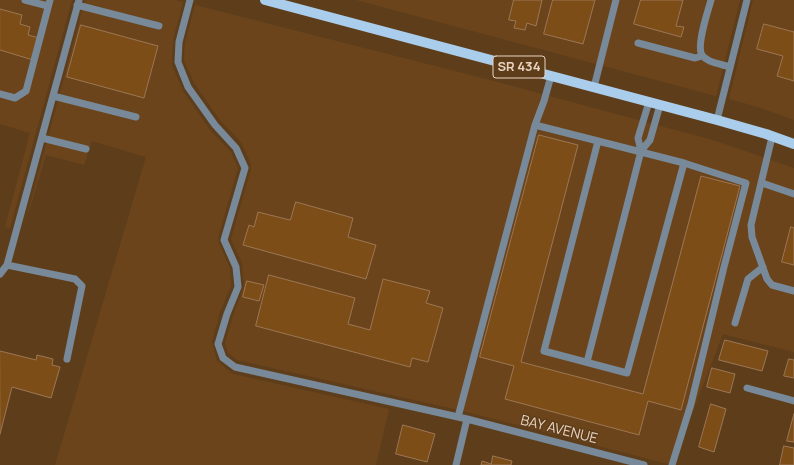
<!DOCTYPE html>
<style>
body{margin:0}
canvas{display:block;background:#5e3d1b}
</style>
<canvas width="794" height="465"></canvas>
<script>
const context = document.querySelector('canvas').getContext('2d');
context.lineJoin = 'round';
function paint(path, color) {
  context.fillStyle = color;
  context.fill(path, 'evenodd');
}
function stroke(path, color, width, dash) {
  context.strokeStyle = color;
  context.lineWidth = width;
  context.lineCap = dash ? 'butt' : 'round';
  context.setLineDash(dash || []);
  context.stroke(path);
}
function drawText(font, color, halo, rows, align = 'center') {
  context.font = font + ' Manrope,sans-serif';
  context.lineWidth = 3;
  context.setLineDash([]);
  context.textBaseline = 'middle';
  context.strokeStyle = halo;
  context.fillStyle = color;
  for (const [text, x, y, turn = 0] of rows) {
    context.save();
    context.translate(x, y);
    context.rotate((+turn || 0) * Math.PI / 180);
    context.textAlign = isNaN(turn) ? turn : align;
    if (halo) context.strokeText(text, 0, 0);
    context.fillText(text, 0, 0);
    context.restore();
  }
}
paint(new Path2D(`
 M0,0H72L10,228L5,227L30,133L0,124Z
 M85,0H175L183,2L173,40L172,65L183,91L210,130L231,152L238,168L218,238L219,243L230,269L231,286L220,312L212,342L217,361L233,374L389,409L376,465H55L146,157L92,141L84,165L46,155L23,230Z
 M356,0H740L716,96Z
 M753,0H794V120L758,107L729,99Z
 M195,5L490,80L716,141L794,168V352L723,334L672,465L463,411L237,360L228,353L225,343L233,316L244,286L242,263L231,239L251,169V164L241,142L220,120L194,83L184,60L185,43Z`), '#6b441b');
const building = new Path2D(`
 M514,0H542L536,26L527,23L525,30L514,28L516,21L509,20Z
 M553,0H595L583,44L544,34Z
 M641,0H683L676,26L684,27L681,37L634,24Z
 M0,9L22,15L20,24L30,27L28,35L39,38L33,60L0,50Z
 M764,24L794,32V81L777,76L783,56L757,49Z
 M81,25L158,46L144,98L67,77Z
 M539,135L578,145L521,362L643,394L701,176L740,186L681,410L648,401L639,435L505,399L514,366L480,357Z
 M296,202L353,218L348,237L376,245L366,279L243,245L249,225L254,227L258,212L290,220Z
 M791,227L794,228V265L782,262Z
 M269,275L355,298L348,324L370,330L383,279L430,291L426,303L443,308L428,362L412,358L410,367L256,326Z
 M247,281L264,285L259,301L243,297Z
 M725,340L768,351L762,371L719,360Z
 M0,351L36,360L37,355L53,359L52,365L60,367L51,398L12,387L0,434Z
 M789,359L794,360V378L784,376Z
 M712,368L735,374L730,393L707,387Z
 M711,404L726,409L714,452L699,447Z
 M794,414V442L787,441Z
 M403,425L435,434L427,462L396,454Z
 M784,446L794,448V465H780Z
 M493,456L512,461L511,465H481L482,461L491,464Z`);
paint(building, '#7d4d18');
stroke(building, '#9c7755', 1);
stroke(new Path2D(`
 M25,0L48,6
 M190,0L179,42L178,62L188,87L215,125L236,148L245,168L224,240L236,267L238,287L227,314L218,344L223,358L235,367L467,419L644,465
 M711,0C708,11 696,46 702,55C707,63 722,64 730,67
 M77,5L159,26
 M638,43L695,58L702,56
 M594,87L616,0
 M0,94L15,98L26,91L50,0
 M53,96L136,117
 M717,120L747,0
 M535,125L544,101L551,76
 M772,137L751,225L752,237L767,279L772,285L794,291
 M42,138L86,149
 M598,141L684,163L627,373L544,351Z
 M641,151L650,140L660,105
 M762,183L794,194
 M7,265L75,279L82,286L67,359
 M0,274L7,265L79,0
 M735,323L748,279L763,267
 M587,362L641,151L638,138L649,102
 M747,388L794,401
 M458,417L535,125L598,141
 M456,465L467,419
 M672,465L691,404L724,267L746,183L684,163`), '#788a99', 7);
stroke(new Path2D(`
 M265,0L717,120L766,134L794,144`), '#a9cdeb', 10);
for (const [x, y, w] of [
 [519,67,52]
]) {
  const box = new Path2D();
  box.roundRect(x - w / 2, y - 11, w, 22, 3);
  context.fillStyle = '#5e3d1b';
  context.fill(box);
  stroke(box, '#e8d4c1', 1);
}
drawText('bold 13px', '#e8d4c1', null, [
 ["SR 434",519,67]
]);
drawText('14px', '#e8d4c1', '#5e3d1b', [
 ["BAY AVENUE",559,430,14]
]);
</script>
